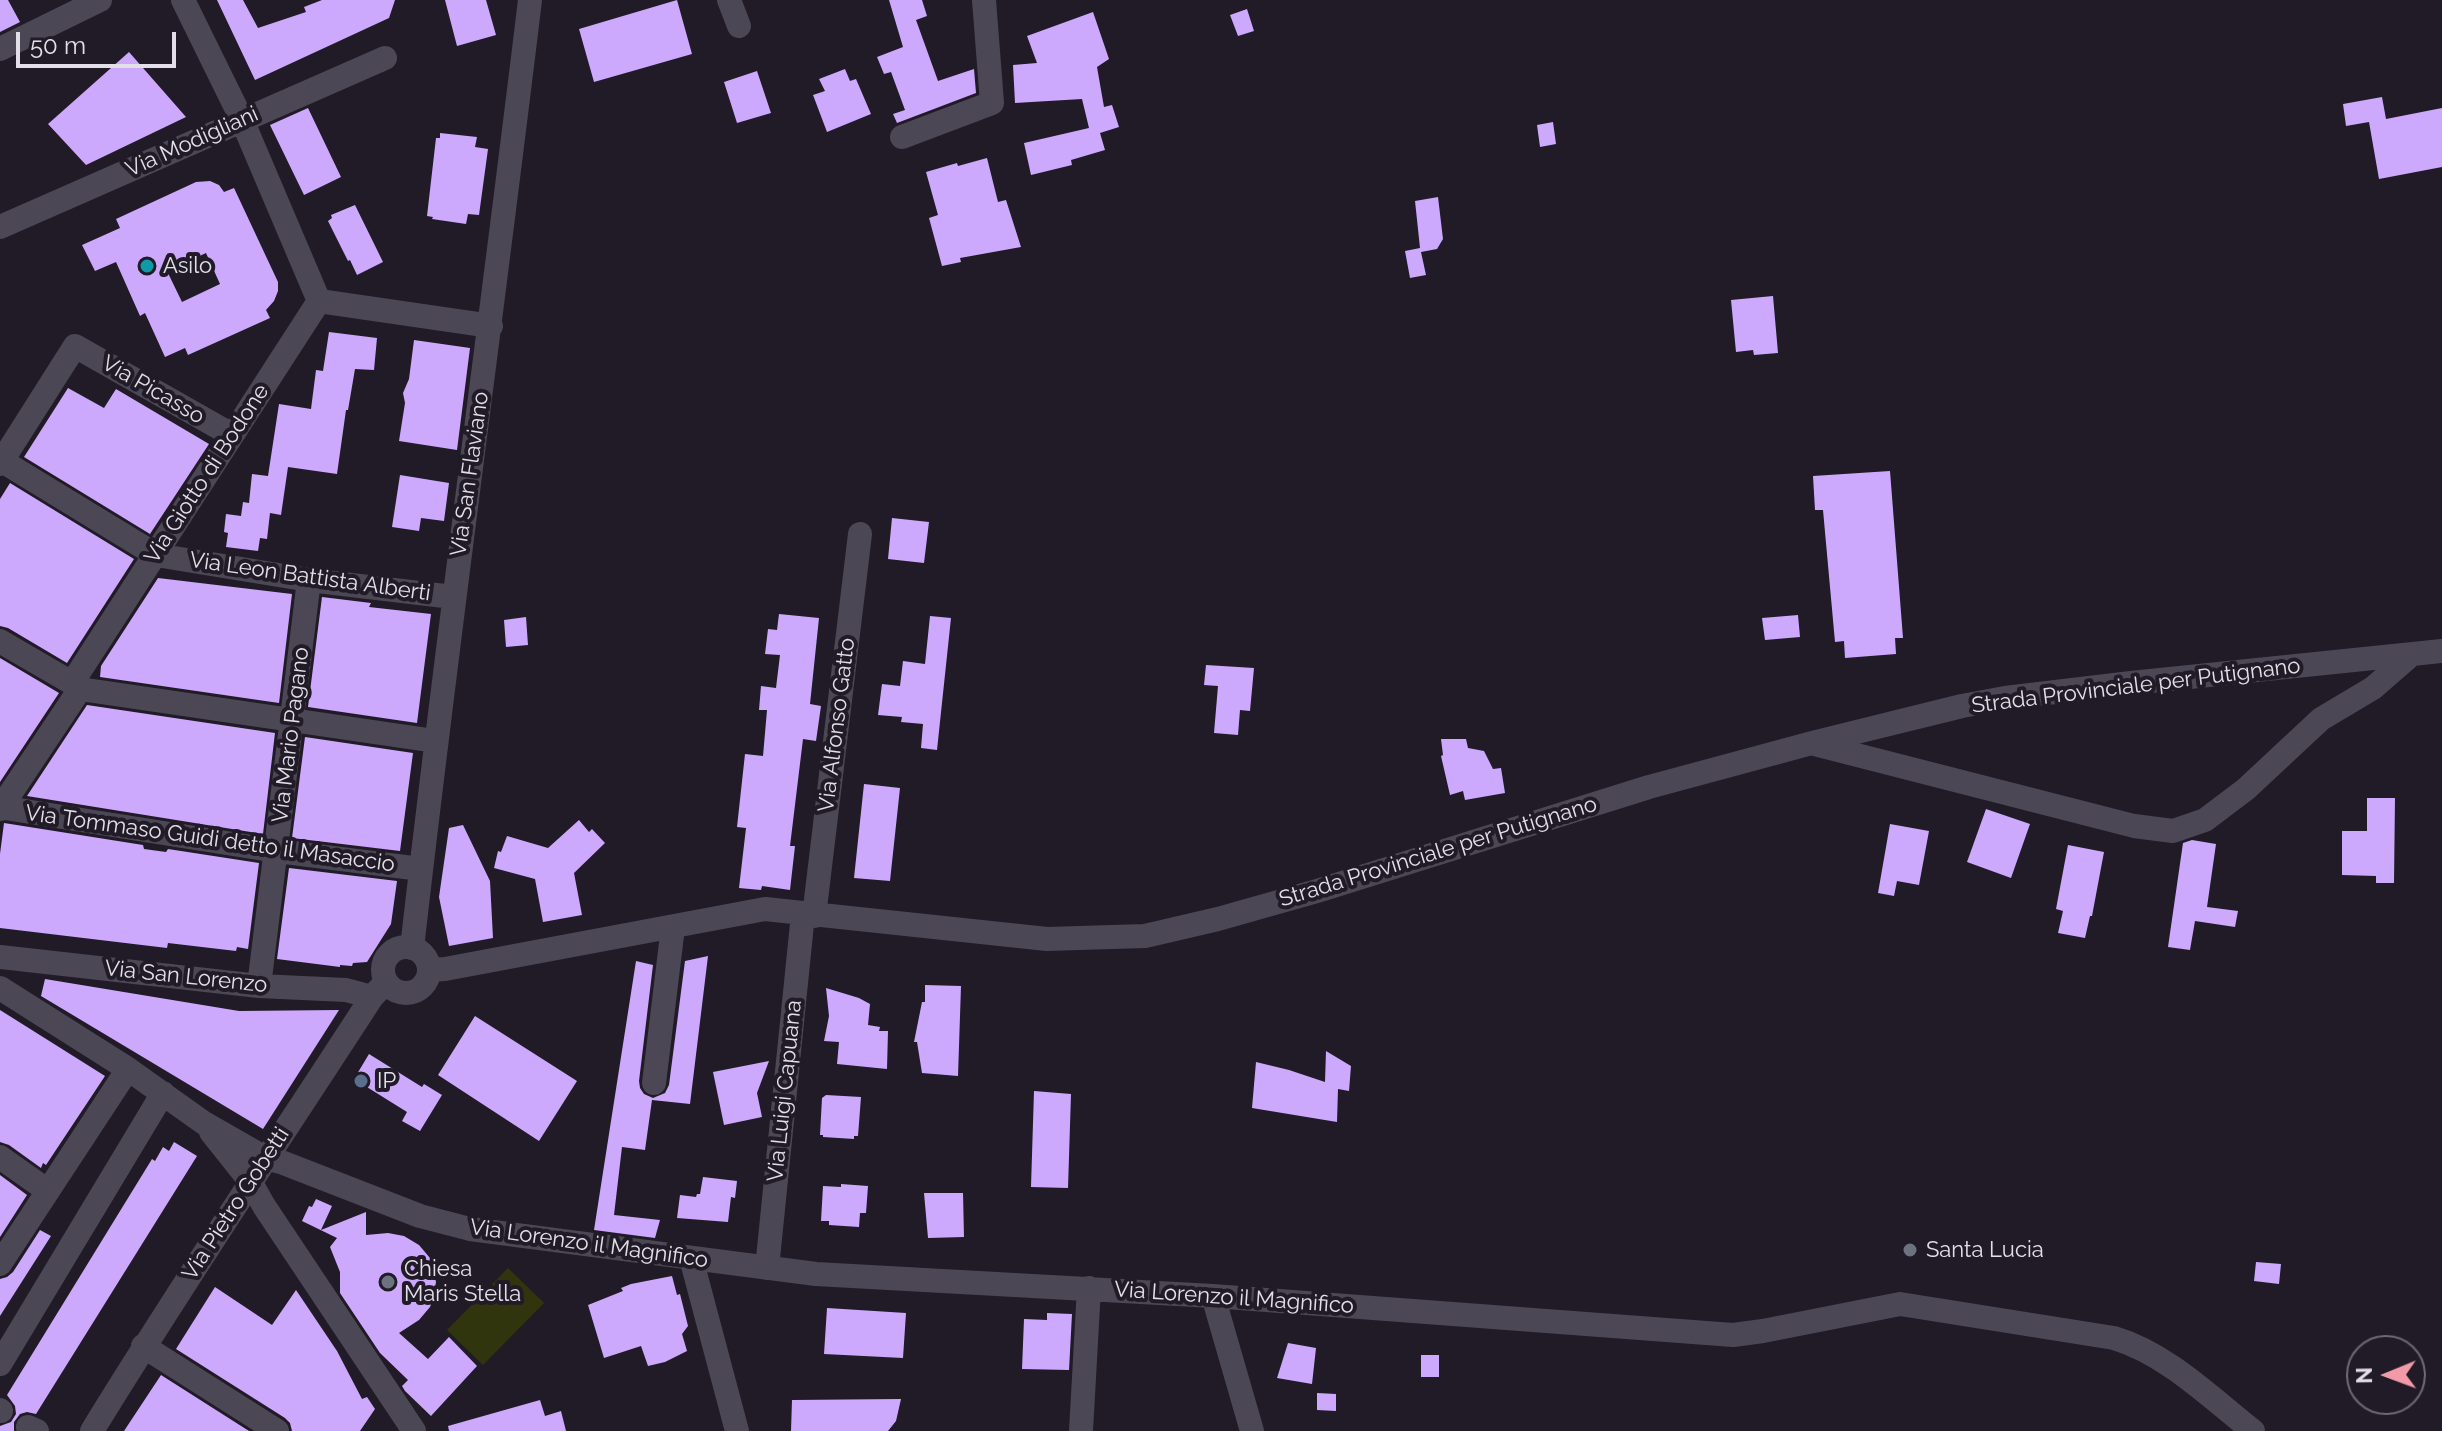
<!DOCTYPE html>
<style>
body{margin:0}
#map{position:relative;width:2442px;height:1431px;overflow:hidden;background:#201b27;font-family:Raleway,sans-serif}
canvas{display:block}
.north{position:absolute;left:2346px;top:1335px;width:80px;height:80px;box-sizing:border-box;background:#201b27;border:2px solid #6e6974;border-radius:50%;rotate:269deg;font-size:22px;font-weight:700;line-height:32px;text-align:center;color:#e2dfe8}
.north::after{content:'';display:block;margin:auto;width:28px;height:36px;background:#f39aa9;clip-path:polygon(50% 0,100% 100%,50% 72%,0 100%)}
.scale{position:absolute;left:16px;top:32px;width:160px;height:36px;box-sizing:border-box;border:4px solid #e2dfe8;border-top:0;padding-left:10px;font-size:24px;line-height:28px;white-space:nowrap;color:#e2dfe8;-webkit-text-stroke:6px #201b27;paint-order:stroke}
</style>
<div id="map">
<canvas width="2442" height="1431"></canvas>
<div class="north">N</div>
<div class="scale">50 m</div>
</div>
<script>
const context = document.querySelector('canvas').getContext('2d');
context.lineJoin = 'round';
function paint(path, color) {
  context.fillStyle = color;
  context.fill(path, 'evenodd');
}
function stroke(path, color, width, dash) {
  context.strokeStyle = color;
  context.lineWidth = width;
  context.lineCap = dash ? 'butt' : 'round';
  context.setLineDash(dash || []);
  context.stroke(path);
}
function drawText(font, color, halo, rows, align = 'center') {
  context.font = font + ' Raleway,sans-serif';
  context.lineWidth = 8;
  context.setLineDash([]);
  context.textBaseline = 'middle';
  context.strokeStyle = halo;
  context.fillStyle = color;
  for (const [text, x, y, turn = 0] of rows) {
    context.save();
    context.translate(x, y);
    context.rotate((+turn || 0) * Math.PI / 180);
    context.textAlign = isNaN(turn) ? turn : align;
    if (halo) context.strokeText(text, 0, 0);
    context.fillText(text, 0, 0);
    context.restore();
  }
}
paint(new Path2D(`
 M508,1268L544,1303L483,1365L447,1330Z`), '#31350e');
paint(new Path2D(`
 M0,0H8L20,22L0,32Z
 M217,0H243L258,28L306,12L304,7L322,0H395L389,18L255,80Z
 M445,0H486L496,35L457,46Z
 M677,0L692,54L594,82L579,29Z
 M889,0H922L927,16L916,20L938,81L974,69L976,93L897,123L893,114L905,110L891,72L884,74L877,57L903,47Z
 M1247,9L1254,31L1238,36L1230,15Z
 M1093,12L1109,59L1097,67L1104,107L1112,105L1119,127L1100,133L1105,150L1071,160L1072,165L1031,175L1024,143L1089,128L1082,99L1015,103L1013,65L1037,63L1027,36Z
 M129,52L186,117L86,165L48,124Z
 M845,69L850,81L856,79L871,114L827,132L813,95L825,91L819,79Z
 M757,71L771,113L737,123L724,82Z
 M2382,97L2386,119L2442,108V167L2379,179L2369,122L2346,126L2343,104Z
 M308,108L341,177L304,195L270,125Z
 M1553,122L1556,144L1540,147L1537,125Z
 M440,133L477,137L475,147L488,149L479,215L468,214L466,224L432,219L433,217L427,216L436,138H440Z
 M987,158L998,202L1006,200L1021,247L960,258L961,262L942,266L929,218L938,215L926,172L957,163L958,166Z
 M210,181L219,185L224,192L234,188L278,282V291L274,301L266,310L270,318L188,355L185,348L165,357L145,313L140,316L116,262L95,271L82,245L120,228L116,219L196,182ZM206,253L220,284L182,302L167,271Z
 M1438,197L1443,239L1437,249L1421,252L1426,275L1410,278L1405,251L1420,248L1415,201Z
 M355,205L383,262L357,275L350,260L348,261L328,221L332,218L331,215Z
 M1773,296L1778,353L1754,355L1753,350L1736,352L1731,300Z
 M329,332L377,338L374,370L355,369L348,410H346L337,474L288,467L281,515L270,513L267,539L260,538L258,551L226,547L228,533L224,532L226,514L241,516L243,502L249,503L252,474L268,476L279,404L311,409L316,370L323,371Z
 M414,340L470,348L457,450L399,441L405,403L403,393L409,379Z
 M68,388L104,408L116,389L209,444L150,534L24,457Z
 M1890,471L1903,638H1895L1896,654L1845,658L1844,641L1835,642L1823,510H1815L1813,476Z
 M400,475L449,483L444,521L421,518L419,531L392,527Z
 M10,483L134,559L67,663L8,628L0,626V499Z
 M892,518L929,522L924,563L888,559Z
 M158,578L292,594L279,703L100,677L101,666Z
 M322,597L371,603L369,607L431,614L417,723L308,707Z
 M779,614L819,618L810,704L821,706L816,741L803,739L790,846H795L790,890L762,886L761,890L739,888L746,828L737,827L745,754L763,756L767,710H759L761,686L776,688L780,655L765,654L768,629L777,630Z
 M1798,615L1800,637L1765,640L1762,618Z
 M930,616L951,618L937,750L921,748L923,724L901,722L902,717L878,715L882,684L900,686L903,661L925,664Z
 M526,617L528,645L506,647L504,620Z
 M0,658L59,693L0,782Z
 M1206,665L1254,668L1250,711L1240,710L1238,735L1214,733L1218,686L1204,685Z
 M87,705L275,733L263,834L27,796Z
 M305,737L413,753L400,851L292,838Z
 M1441,739H1466L1468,748L1484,751L1493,769L1501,768L1505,793L1465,800L1463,791L1450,795L1441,756L1443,755Z
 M864,784L900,788L890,881L854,878Z
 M2367,798H2395L2394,883H2376V876L2342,875V831H2367Z
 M1986,809L2030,824L2011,878L1967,862Z
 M579,820L589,832L592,829L605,843L574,873L582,915L543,922L535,879L494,868L498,851L501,852L507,836L548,848Z
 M4,823L143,845L144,849L166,852L168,849L259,863L248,949L237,947L236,951L168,943L167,948L0,928V854Z
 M1890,824L1929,831L1919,885L1897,881L1894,896L1878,893Z
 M463,825L490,881L493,938L449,946L439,897L449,828Z
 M2192,840L2216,844L2207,907L2238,911L2235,927L2195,921L2190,950L2168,947L2183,843Z
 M2068,845L2104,852L2092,916H2090L2085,938L2058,933L2063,911L2056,909Z
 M289,868L397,881L391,924L367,962L353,963L352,966L340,965V967L277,959Z
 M708,956L690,1104L652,1100L645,1150L622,1147L614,1215L660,1220L655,1238L594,1230L636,961L653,965L639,1081L640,1088L644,1094L653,1098L665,1093L669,1085L685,961Z
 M45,979L239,1011L339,1010L263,1129L41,996Z
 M925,985L961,986L958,1076L922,1073L917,1042H914L922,1002H925Z
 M826,988L859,998L870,1004L868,1025L880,1027L879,1031H888L887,1069L837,1064L839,1042L824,1041L829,1016Z
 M0,1010L105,1076L46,1165L43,1163L41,1168L9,1145L0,1142Z
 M475,1016L577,1081L539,1141L438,1075Z
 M1326,1051L1351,1066L1349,1091L1338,1089L1337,1122L1252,1108L1256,1062L1289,1070L1325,1082Z
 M369,1054L422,1087L424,1084L442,1095L420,1131L402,1121L407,1112L354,1079Z
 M769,1061L757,1093L762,1117L724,1125L713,1072Z
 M1034,1091L1071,1094L1068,1188L1031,1187Z
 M826,1095L861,1097L858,1136H854V1139L823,1137V1135H820L822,1098Z
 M174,1142L197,1156L36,1414L27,1412L20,1414L14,1422V1431H0V1426L11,1422L16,1414L15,1406L7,1395L152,1159L155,1161L163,1147L169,1151Z
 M0,1175L27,1195L0,1237Z
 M703,1177L737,1181L735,1198L731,1197L728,1222L677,1218L680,1195L696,1197L697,1194H700Z
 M841,1184L868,1186L866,1213H860L859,1227L829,1225V1221H821L823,1186L841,1187Z
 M924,1193H963L964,1237L928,1238Z
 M316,1199L332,1206L321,1230L366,1212V1235L388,1233L404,1236L419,1245L430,1258L436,1282L433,1299L430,1307L419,1320L399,1333L428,1359L449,1337L477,1366L431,1416L405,1391L402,1386L408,1380L380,1353L340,1293V1272L330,1247L337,1238L302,1221L309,1206L312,1207Z
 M40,1230L51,1236L0,1316V1279L7,1277L13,1272Z
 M2256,1262L2281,1264L2279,1284L2254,1281Z
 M672,1276L677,1295L680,1294L688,1326L682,1334L687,1351L665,1362L648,1366L641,1346L604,1358L588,1305L623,1291L621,1288L631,1284Z
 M215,1287L272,1325L296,1290L337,1351L362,1399L367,1397L375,1409L360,1431H292L290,1423L285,1418L176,1349Z
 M827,1308L906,1313L903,1358L824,1354Z
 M1047,1313L1072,1314L1069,1370L1022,1369L1024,1319L1047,1320Z
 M1288,1343L1316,1348L1312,1384L1277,1378Z
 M1421,1355H1439V1377H1421Z
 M161,1375L249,1431H124Z
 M1317,1393L1336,1394V1411L1317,1410Z
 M901,1399L896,1421L888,1431H791L792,1400Z
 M540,1400L545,1416L561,1411L566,1431H449L448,1426Z`), '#cda9fe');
stroke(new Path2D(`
 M729,0L739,26
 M0,49L100,0
 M902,137L992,103L984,0
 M0,227L385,58
 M319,301L491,326
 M0,456L2,461L156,555L309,580L453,597
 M0,464L75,346L232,435
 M0,641L72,683
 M80,689L435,741
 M1814,744L2134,826L2173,831L2205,820L2246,789L2321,719L2373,688L2411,655
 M0,807L277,851L421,869
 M0,809L80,689L72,683L319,301L242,120L183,0
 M814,916L860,534
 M383 970a23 23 0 1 1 46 0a23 23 0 1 1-46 0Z
 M412,948C448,631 492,316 530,0
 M0,957L259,986L346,990L372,997
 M429,970L445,969L765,909L1047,939L1145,936L1218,919L1317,891L1649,787L1812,743L1962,706L2005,698L2131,683L2442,651
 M259,986L309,580
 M0,988L128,1069L204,1123L265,1158L281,1162L420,1216L470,1229L816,1274L1213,1296L1733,1335L1763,1331L1900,1304L2114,1338C2167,1354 2210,1397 2253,1431
 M654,1083L673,927
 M211,1132L250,1181L264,1206L414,1431
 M0,1157L48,1191
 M691,1258L737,1431
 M0,1264L128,1069
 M767,1268L803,914
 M1213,1296L1252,1431
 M143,1346L277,1431
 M0,1364L163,1093
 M0,1410L1,1411
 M28,1427L37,1431
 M92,1431C182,1284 278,1142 372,997L386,982
 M1081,1431L1089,1288`), '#4c4755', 24);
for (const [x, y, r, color] of [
 [147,266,8,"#0f9aa8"],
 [361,1081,8,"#5c6f8a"],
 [1910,1250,8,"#6b7280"],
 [388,1282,8,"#6b7280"]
]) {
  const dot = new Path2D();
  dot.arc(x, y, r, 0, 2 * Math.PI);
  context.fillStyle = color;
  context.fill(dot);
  stroke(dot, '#201b27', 3);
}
drawText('22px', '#e2dfe8', '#201b27', [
 ["Via Modigliani",192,142,-24],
 ["Via Picasso",153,390,30],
 ["Via Giotto di Bodone",207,474,-57],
 ["Via San Flaviano",470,474,-82],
 ["Via Leon Battista Alberti",310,577,8],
 ["Strada Provinciale per Putignano",2136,686,-7],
 ["Via Alfonso Gatto",837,725,-83],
 ["Via Mario Pagano",291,735,-83],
 ["Via Tommaso Guidi detto il Masaccio",210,839,8],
 ["Strada Provinciale per Putignano",1438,852,-17],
 ["Via San Lorenzo",186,977,6],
 ["Via Luigi Capuana",785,1091,-84],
 ["Via Pietro Gobetti",236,1204,-57],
 ["Via Lorenzo il Magnifico",589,1244,8],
 ["Via Lorenzo il Magnifico",1234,1298,4]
]);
drawText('22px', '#e2dfe8', '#201b27', [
 ["Asilo",163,266],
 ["IP",377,1081],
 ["Santa Lucia",1926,1250],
 ["Chiesa",404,1269],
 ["Maris Stella",404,1294]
], 'left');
</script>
